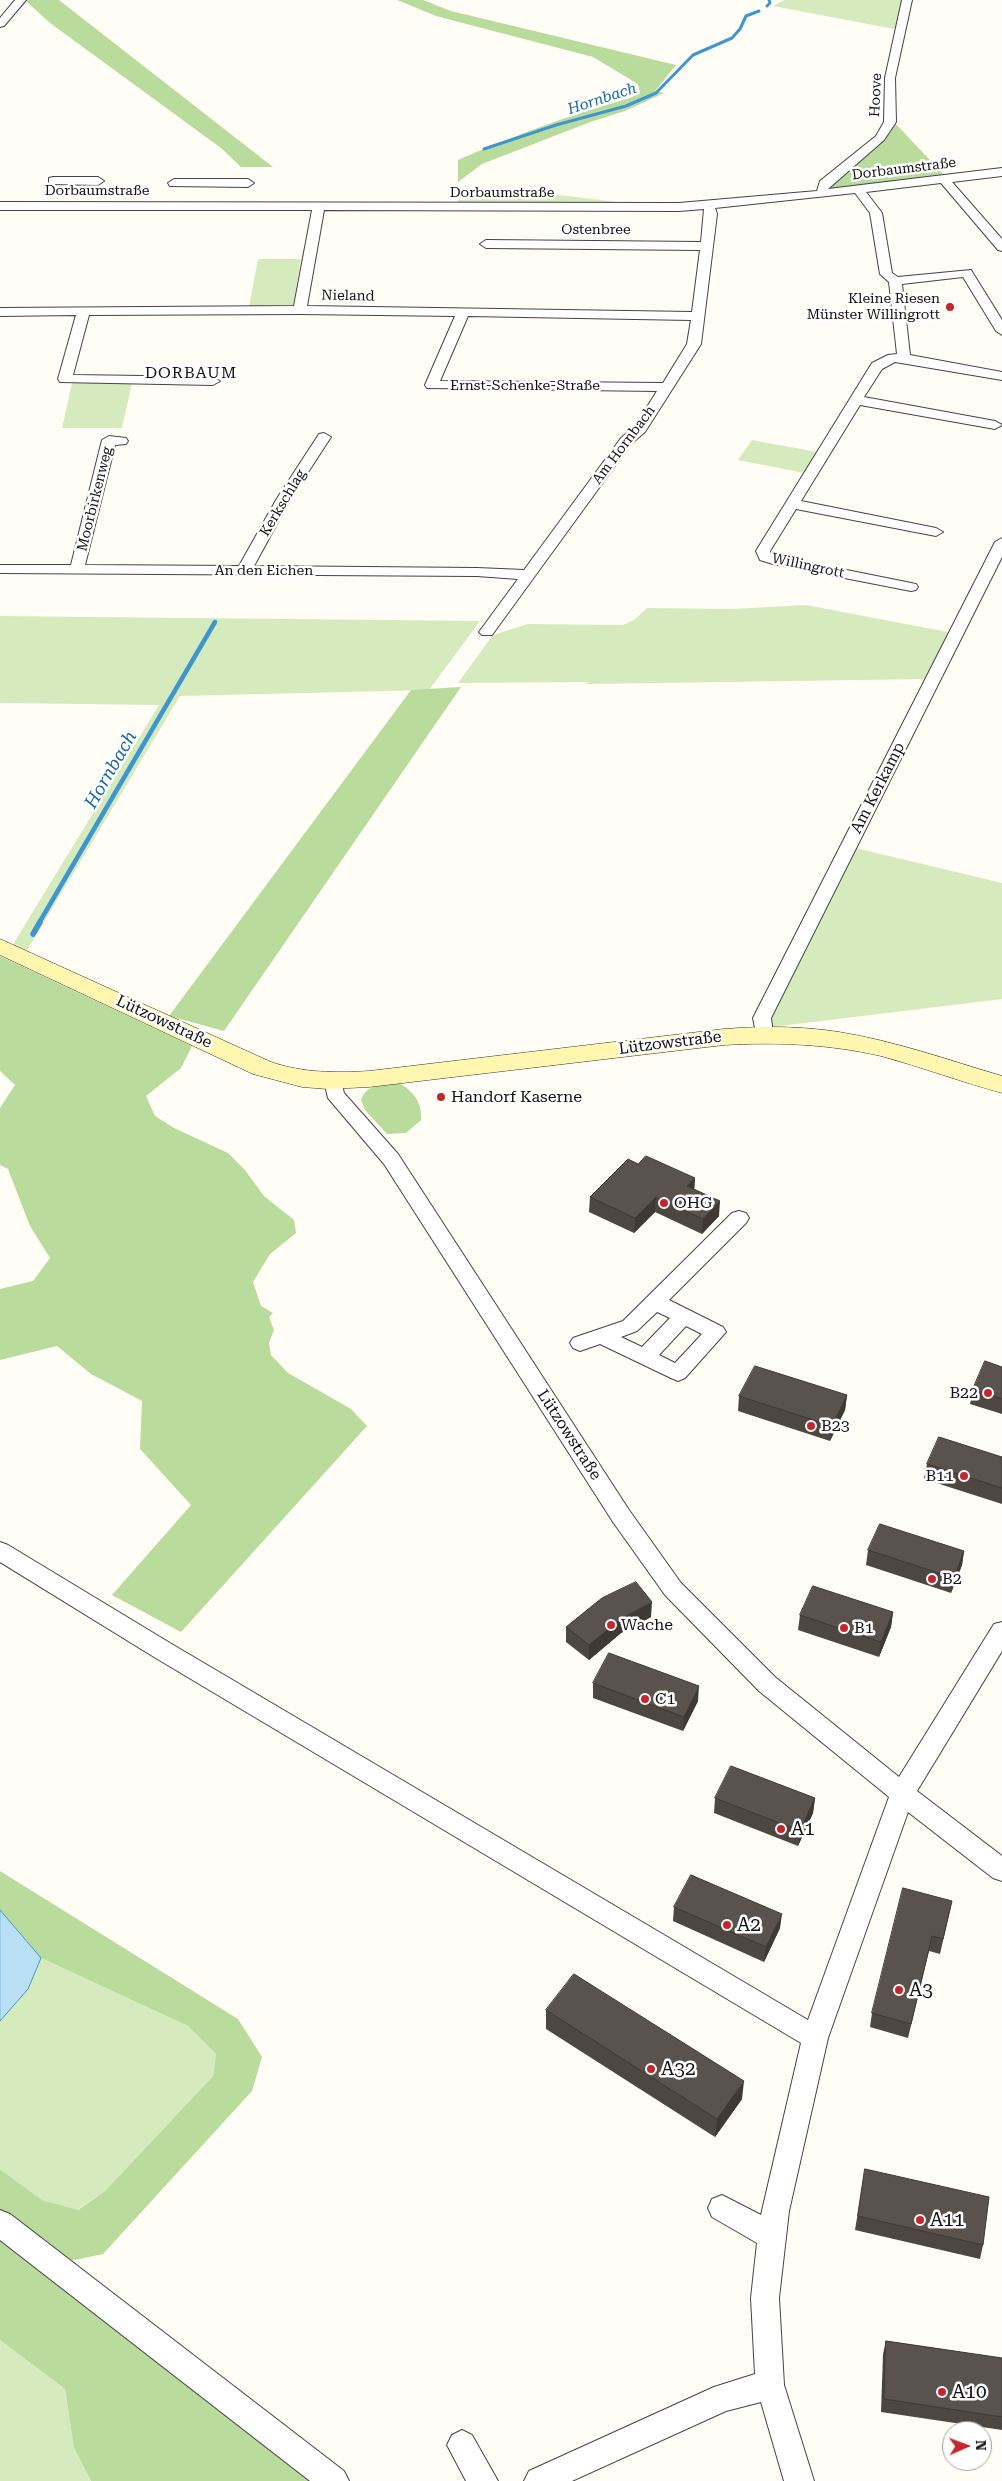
<!DOCTYPE html>
<meta charset="utf-8">
<style>
body{margin:0}
#map{position:relative;width:1002px;height:2481px;overflow:hidden;background:#fffdf5;font-family:"Roboto Serif",serif}
canvas{display:block}
.north{position:absolute;left:942px;top:2421px;width:50px;height:50px;box-sizing:border-box;background:#fff;border:1px solid #a0a0a0;border-radius:50%;rotate:88deg;font-size:14px;font-weight:700;line-height:20px;text-align:center;color:#111}
.north::after{content:'';display:block;margin:auto;width:18px;height:22px;background:#c4262e;clip-path:polygon(50% 0,100% 100%,50% 72%,0 100%)}
</style>
<div id="map">
<canvas width="1002" height="2481"></canvas>
<div class="north">N</div>
</div>
<script>
const context = document.querySelector('canvas').getContext('2d');
context.lineJoin = 'round';
function paint(path, color) {
  context.fillStyle = color;
  context.fill(path, 'evenodd');
}
function stroke(path, color, width, dash) {
  context.strokeStyle = color;
  context.lineWidth = width;
  context.lineCap = dash ? 'butt' : 'round';
  context.setLineDash(dash || []);
  context.stroke(path);
}
function drawText(font, color, halo, rows, align = 'center') {
  context.font = font + ' "Roboto Serif",serif';
  context.lineWidth = 5;
  context.setLineDash([]);
  context.textBaseline = 'middle';
  context.strokeStyle = halo;
  context.fillStyle = color;
  for (const [text, x, y, turn = 0] of rows) {
    context.save();
    context.translate(x, y);
    context.rotate((+turn || 0) * Math.PI / 180);
    context.textAlign = isNaN(turn) ? turn : align;
    if (halo) context.strokeText(text, 0, 0);
    context.fillText(text, 0, 0);
    context.restore();
  }
}
paint(new Path2D(`
 M784,0H902L898,26L894,29L773,6Z
 M560,195L617,202L614,204H458V200Z
 M258,259H301L293,307H249Z
 M72,383H132L122,428H62Z
 M752,440L817,452L804,473L738,460Z
 M806,605L953,633L930,679L586,684L588,682L458,683L493,635L528,624L623,625L634,620L647,608L733,609Z
 M0,616L480,621L429,690L180,696L26,952L12,946L159,705L0,703Z
 M843,845L1002,883V999L772,1027L770,1011Z
 M41,1958L188,2026L216,2054L213,2076L105,2191L77,2210L42,2200L0,2169V2021L28,1989Z
 M0,2340L65,2389L74,2448L91,2481H0Z`), '#d5ebbd');
paint(new Path2D(`
 M27,0H59L273,167H241L221,148L50,23L26,1Z
 M397,0H423L451,11L676,65L655,91L664,93L625,111L593,121L482,164L458,182V160C515,135 570,115 630,98L640,93L638,84L593,57L436,16Z
 M894,122L943,174L937,177L827,191L822,185Z
 M461,687L224,1031L169,1016L411,690Z
 M0,956L192,1046L181,1068L146,1096L155,1116L174,1128L228,1153L245,1170L264,1196L294,1220L296,1233L270,1254L253,1282L261,1306L273,1313L269,1317L274,1330L269,1343L271,1355L288,1373L351,1409L367,1426L181,1632L112,1595L191,1505L140,1449L142,1401L91,1374L57,1346L0,1360V1289L33,1281L50,1258L30,1226L8,1169L0,1165V1108L15,1085L0,1071Z
 M399,1083C414,1092 422,1102 421,1120L406,1133L387,1134L365,1110L361,1100C367,1083 384,1084 399,1083Z
 M0,1871L238,2019L262,2057L252,2091L103,2254L56,2264L334,2481H91L74,2448L65,2389L0,2340V2169L42,2200L78,2210L105,2191L213,2076L216,2054L188,2026L41,1958L0,1910Z`), '#b9dc9c');
const water = new Path2D(`
 M0,1910L41,1958L28,1989L0,2021Z`);
paint(water, '#b9e0f7');
stroke(water, '#3f96cf', 1);
stroke(new Path2D(`
 M767,6L770,3L769,0
 M484,149L556,125L626,106L656,93L693,55L732,38L740,29L746,16L759,11`), '#3f96cf', 3);
stroke(new Path2D(`
 M39,923L215,622`), '#3f96cf', 4.5);
stroke(new Path2D(`
 M33,934L40,922`), '#3f96cf', 5.5);
const street = new Path2D(`
 M15,0H26L4,26L0,27V18Z
 M902,0H912L895,78L896,122L884,140L828,189L1002,168V176L952,182L1002,239V251L998,250L941,183L866,192L882,213L892,273L898,277L971,270L1002,320V335L996,331L963,277L902,284L910,355L1002,372V380L895,362L882,369L864,397L995,421L1002,425L995,429L860,405L801,501L936,528L943,532L936,536L796,509L770,551L771,554L777,556L916,584L918,587L916,590L911,591L773,564L760,560L756,551L872,363L888,355L897,354L889,282L880,274L870,213L855,193L715,208L717,214L701,344L645,432L631,444L492,635H482L479,632L518,579L477,576L0,573V565H71L102,440L109,436L126,438L128,441L126,444L115,445L85,565L239,566L276,500L319,434L324,433L331,437L290,500L254,566L477,568L524,570L621,438L635,426L657,391L427,388L425,385L455,316L300,314L89,315L73,375L213,377L220,381L213,385L60,382L58,379L76,315L0,316V308L294,306L312,210H0V202L679,203L817,191L820,181L876,136L884,122L885,78ZM704,209L701,242L486,240L480,244L486,248L700,250L692,312L307,306L324,210L679,211ZM468,316L691,320L687,344L663,383L440,381Z
 M53,177H98L104,181L98,185L49,184V178Z
 M174,179H248L254,183L248,187L170,186L168,183Z
 M1002,538V557L771,1018L773,1034L771,1038H757L753,1018L995,542Z
 M333,1075L340,1077L344,1093L398,1154L629,1510L681,1583L775,1677L899,1777L994,1624L1002,1622V1651L917,1791L1002,1856V1881L993,1878L908,1812L828,2038L789,2211L779,2298L784,2385L814,2481H784L761,2402L726,2411L572,2481H524L529,2471L714,2387L755,2374L751,2298L757,2243L712,2217L708,2208L712,2199L722,2195L761,2215L801,2043L154,1657L0,1562V1542L8,1545L170,1643L808,2020L889,1797L759,1691L665,1595L613,1522L384,1164L328,1098L324,1081L326,1077Z
 M739,1211L746,1213L749,1218L746,1223L669,1300L723,1327L726,1332L685,1378L678,1381L671,1378L600,1344L580,1351L573,1348L570,1343L573,1338L623,1321L732,1213ZM657,1312L670,1318L642,1347L621,1337L637,1331ZM686,1326L702,1334L675,1363L659,1355Z
 M0,2210L10,2214L344,2471L349,2481H310L0,2240Z
 M462,2430L472,2435L498,2481H466L447,2445L452,2435Z`);
const secondary = new Path2D(`
 M0,939L271,1062C303,1073 336,1073 369,1071L724,1029C762,1026 801,1026 839,1032C895,1041 948,1060 1002,1076V1093C961,1082 922,1067 881,1056C829,1044 777,1042 724,1045L369,1087L328,1089L302,1087L253,1074L0,955Z`);
stroke(street, '#444', 2);
stroke(secondary, '#333', 1);
paint(street, '#fff');
paint(secondary, '#fff6b0');
paint(new Path2D(`
 M638,1164L695,1178L694,1189L719,1216L702,1234L655,1212L634,1233L589,1212L590,1197Z
 M1002,1367V1414L970,1404L973,1389Z
 M847,1395L845,1410L830,1441L738,1411L739,1396Z
 M1002,1457V1504L924,1479L927,1464Z
 M868,1550L964,1551L962,1565L951,1593L866,1565Z
 M893,1612L891,1627L879,1657L798,1630L800,1615Z
 M651,1617L621,1633L589,1660L566,1642V1627Z
 M593,1683L698,1701L683,1731L593,1698Z
 M715,1798H815L813,1813L798,1846L714,1813Z
 M952,1901L940,1954L929,1951L908,2038L870,2027L872,2013Z
 M674,1907L780,1928L764,1962L673,1921Z
 M546,2010L742,2099L715,2137L546,2029Z
 M865,2169L983,2245L980,2259L855,2230Z
 M886,2341L1002,2358V2430L881,2412L883,2354Z`), '#4d4742');
paint(new Path2D(`
 M695,1178L694,1193L687,1186Z
 M656,1197L655,1212L634,1233L635,1218Z
 M720,1201L719,1216L702,1234L703,1219Z
 M847,1395L845,1410L830,1441L832,1426Z
 M964,1551L962,1565L951,1593L954,1578Z
 M652,1602L651,1617L621,1633L589,1660V1645L622,1618Z
 M893,1612L891,1627L879,1657L881,1642Z
 M699,1686L698,1701L683,1731L684,1717Z
 M815,1798L813,1813L798,1846L800,1831Z
 M782,1914L780,1928L764,1962L766,1947Z
 M744,2081L742,2099L715,2137L717,2119Z`), '#3f3936');
const building = new Path2D(`
 M646,1156L695,1178L687,1186L720,1201L703,1219L656,1197L635,1218L590,1197L628,1159L638,1164Z
 M985,1361L1002,1367V1399L973,1389Z
 M755,1366L847,1395L832,1426L739,1396Z
 M939,1437L1002,1457V1488L927,1464Z
 M880,1524L964,1551L954,1578L868,1550Z
 M636,1582L652,1602L622,1618L589,1645L566,1627L602,1598Z
 M813,1586L893,1612L881,1642L800,1615Z
 M609,1653L699,1686L684,1717L593,1683Z
 M731,1766L815,1798L800,1831L715,1798Z
 M691,1875L782,1914L766,1947L674,1907Z
 M903,1888L952,1901L943,1939L932,1936L911,2024L872,2013Z
 M574,1974L744,2081L717,2119L546,2010Z
 M865,2169L989,2197L983,2245L858,2216Z
 M886,2341L1002,2358V2417L884,2399Z`);
paint(building, '#5a524d');
stroke(building, '#3f3936', 1);
for (const [x, y, r, color] of [
 [950,307,5,"#c4262e"],
 [441,1097,5,"#c4262e"],
 [664,1203,5,"#c4262e"],
 [988,1393,5,"#c4262e"],
 [811,1426,5,"#c4262e"],
 [964,1476,5,"#c4262e"],
 [932,1579,5,"#c4262e"],
 [611,1625,5,"#c4262e"],
 [844,1628,5,"#c4262e"],
 [645,1699,5,"#c4262e"],
 [781,1829,5,"#c4262e"],
 [727,1925,5,"#c4262e"],
 [899,1990,5,"#c4262e"],
 [651,2069,5,"#c4262e"],
 [920,2220,5,"#c4262e"],
 [942,2392,5,"#c4262e"]
]) {
  const dot = new Path2D();
  dot.arc(x, y, r, 0, 2 * Math.PI);
  context.fillStyle = color;
  context.fill(dot);
  stroke(dot, '#fff', 2);
}
drawText('14px', '#111', '#fff', [
 ["Hoove",876,95,-87],
 ["Dorbaumstraße",904,169,-7],
 ["Dorbaumstraße",97,191],
 ["Dorbaumstraße",502,193],
 ["Ostenbree",596,230],
 ["Nieland",348,296,1],
 ["Ernst-Schenke-Straße",525,386],
 ["Am Hornbach",624,445,-53],
 ["Moorbirkenweg",95,499,-76],
 ["Kerkschlag",283,503,-59],
 ["Willingrott",808,566,12],
 ["An den Eichen",264,571]
]);
drawText('14px', '#111', '#fff', [
 ["Kleine Riesen",940,299],
 ["Münster Willingrott",940,315]
], 'right');
drawText('italic 15px', '#1768a6', '#fff', [
 ["Hornbach",602,99,-18]
]);
context.letterSpacing = '1px';
drawText('16px', '#111', '#fff', [
 ["DORBAUM",191,373]
]);
context.letterSpacing = '0px';
drawText('16px', '#111', '#fff', [
 ["Am Kerkamp",878,788,-63],
 ["Lützowstraße",164,1022,25],
 ["Lützowstraße",670,1043,-7],
 ["Lützowstraße",569,1435,57]
]);
drawText('16px', '#111', '#fff', [
 ["Handorf Kaserne",451,1097],
 ["OHG",674,1203],
 ["B22",978,1393,"right"],
 ["B23",821,1426],
 ["B11",954,1476,"right"],
 ["B2",942,1579],
 ["Wache",621,1625],
 ["B1",854,1628],
 ["C1",655,1699]
], 'left');
drawText('italic 18px', '#1768a6', '#fff', [
 ["Hornbach",111,770,-60]
]);
drawText('19px', '#111', '#fff', [
 ["A1",791,1829],
 ["A2",737,1925],
 ["A3",909,1990],
 ["A32",661,2069],
 ["A11",930,2220],
 ["A10",952,2392]
], 'left');
</script>
